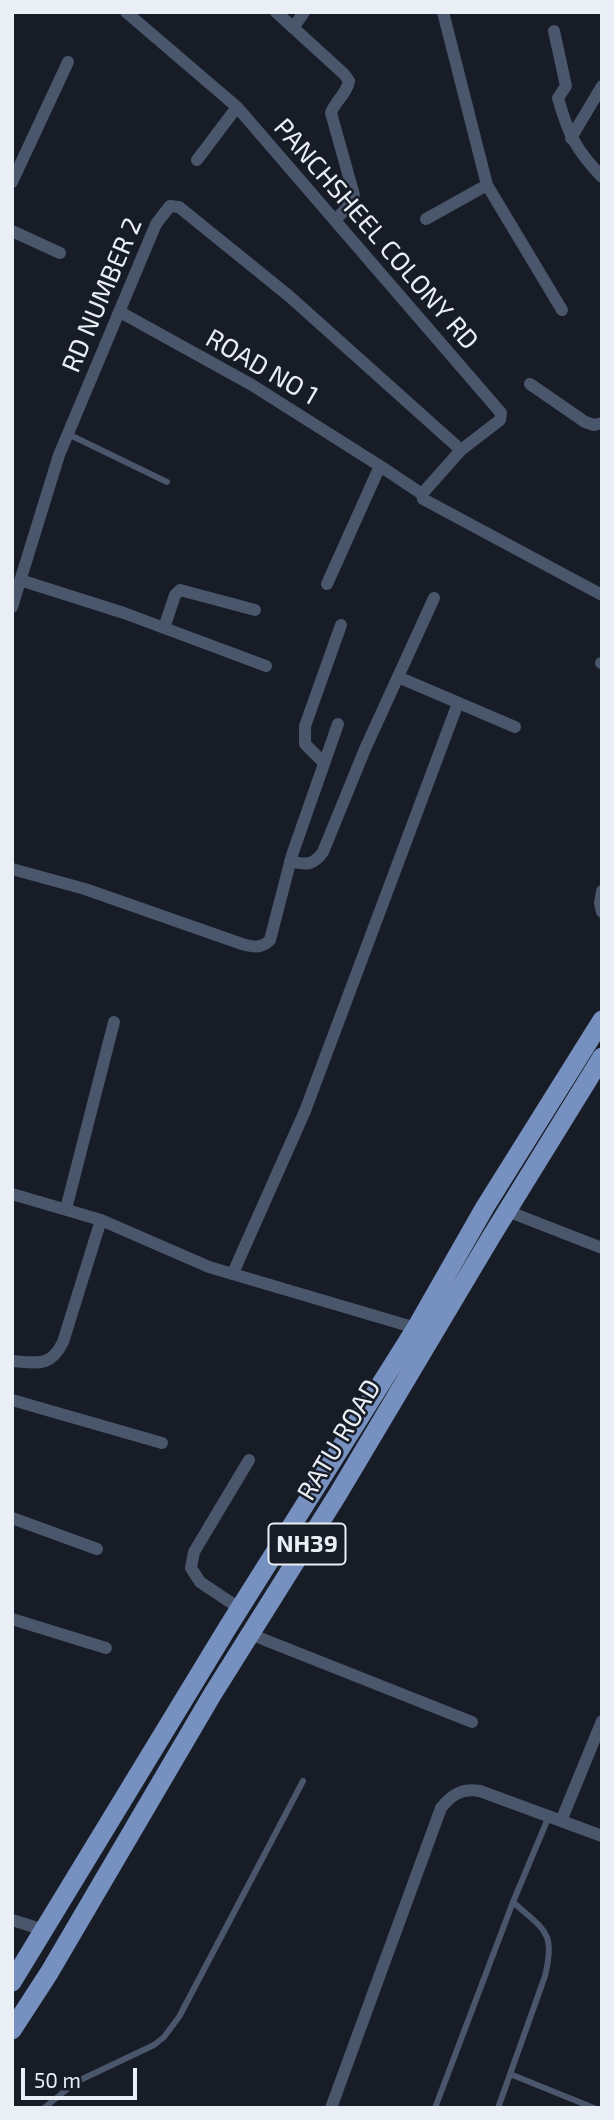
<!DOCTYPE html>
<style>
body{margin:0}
#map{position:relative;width:614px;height:2120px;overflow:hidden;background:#171c26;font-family:"Exo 2",sans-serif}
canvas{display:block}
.frame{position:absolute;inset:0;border:14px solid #eaeef5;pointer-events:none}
.scale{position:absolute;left:21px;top:2068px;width:116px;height:32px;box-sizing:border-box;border:4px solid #eaeef5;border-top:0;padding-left:9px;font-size:21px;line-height:24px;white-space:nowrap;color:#eaeef5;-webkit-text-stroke:5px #171c26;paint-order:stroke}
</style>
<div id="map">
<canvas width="614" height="2120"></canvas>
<div class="frame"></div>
<div class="scale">50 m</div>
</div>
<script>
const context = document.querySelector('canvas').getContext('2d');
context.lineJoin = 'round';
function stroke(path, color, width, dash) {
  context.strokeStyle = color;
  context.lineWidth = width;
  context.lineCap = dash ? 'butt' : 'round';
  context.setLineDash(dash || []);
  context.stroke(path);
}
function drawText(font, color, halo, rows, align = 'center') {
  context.font = font + ' "Exo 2",sans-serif';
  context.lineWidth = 5;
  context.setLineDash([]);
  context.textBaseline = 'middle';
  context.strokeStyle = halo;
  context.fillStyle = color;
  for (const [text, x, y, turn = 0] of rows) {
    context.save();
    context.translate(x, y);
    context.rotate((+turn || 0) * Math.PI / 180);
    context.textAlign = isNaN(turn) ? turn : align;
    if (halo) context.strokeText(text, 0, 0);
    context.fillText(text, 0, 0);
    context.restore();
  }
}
stroke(new Path2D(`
 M68,434L167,482
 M510,2074L594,2108
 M44,2108L76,2082L154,2045L164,2037L179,2017L303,1781
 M435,2108L513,1902L549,1816
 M498,2108L545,1976C556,1931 544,1930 513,1902`), '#49566c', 6);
stroke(new Path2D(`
 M126,12L237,107L501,413L500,420L461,450L422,494
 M276,12L344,74L349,81C347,94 335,101 331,113L354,195L347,208L335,220
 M443,12L487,185L562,310
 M293,28L304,12
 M554,31L566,86L558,98C568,134 576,150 602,177
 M571,138L602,86
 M197,160L237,107
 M12,182L68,62
 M426,219L487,185
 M12,231L60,253
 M120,312L252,385L380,466L327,584
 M530,384L585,422L594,425L602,423
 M380,466L422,494L423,499L602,595
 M20,580L124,613L266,666
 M12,607L59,455L156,224L170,206L179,207L289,296L461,450
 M164,628L175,595L180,590L255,610
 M601,663H602
 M398,677L515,727
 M324,763L305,744V726L341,625
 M290,861C305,865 313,866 323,852L365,749L434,598
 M12,869L85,889L242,944C253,947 261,949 270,940L292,855L338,724
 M602,891L600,903L602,912
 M12,1194L101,1220L209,1267L416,1328
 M66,1209L114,1022
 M507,1211L602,1248
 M233,1273L305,1111L458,703
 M12,1361C38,1363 51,1367 63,1342L101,1220
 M12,1400L162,1443
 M12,1518L97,1549
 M239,1608L200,1582L191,1568L194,1552L249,1460
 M12,1619L106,1648
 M250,1634L472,1722
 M561,1821L602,1721
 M12,1920L44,1930
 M331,2108L441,1808C452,1794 463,1788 480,1791L602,1836`), '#49566c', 12);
stroke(new Path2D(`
 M12,1982L228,1627L416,1328L485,1207L602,1020
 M12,2030L49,1973L212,1695L338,1494L491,1237L602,1057`), '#7690bf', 19);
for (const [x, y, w] of [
 [307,1544,77]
]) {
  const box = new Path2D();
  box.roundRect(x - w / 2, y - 20.5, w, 41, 5);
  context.fillStyle = '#171c26';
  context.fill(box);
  stroke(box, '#eaeef5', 2);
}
drawText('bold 24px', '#eaeef5', null, [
 ["NH39",307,1544]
]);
drawText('26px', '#eaeef5', '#171c26', [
 ["PANCHSHEEL COLONY RD",376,234,49],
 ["RD NUMBER 2",102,295,-67],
 ["ROAD NO 1",262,367,30],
 ["RATU ROAD",339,1440,-59]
]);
</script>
